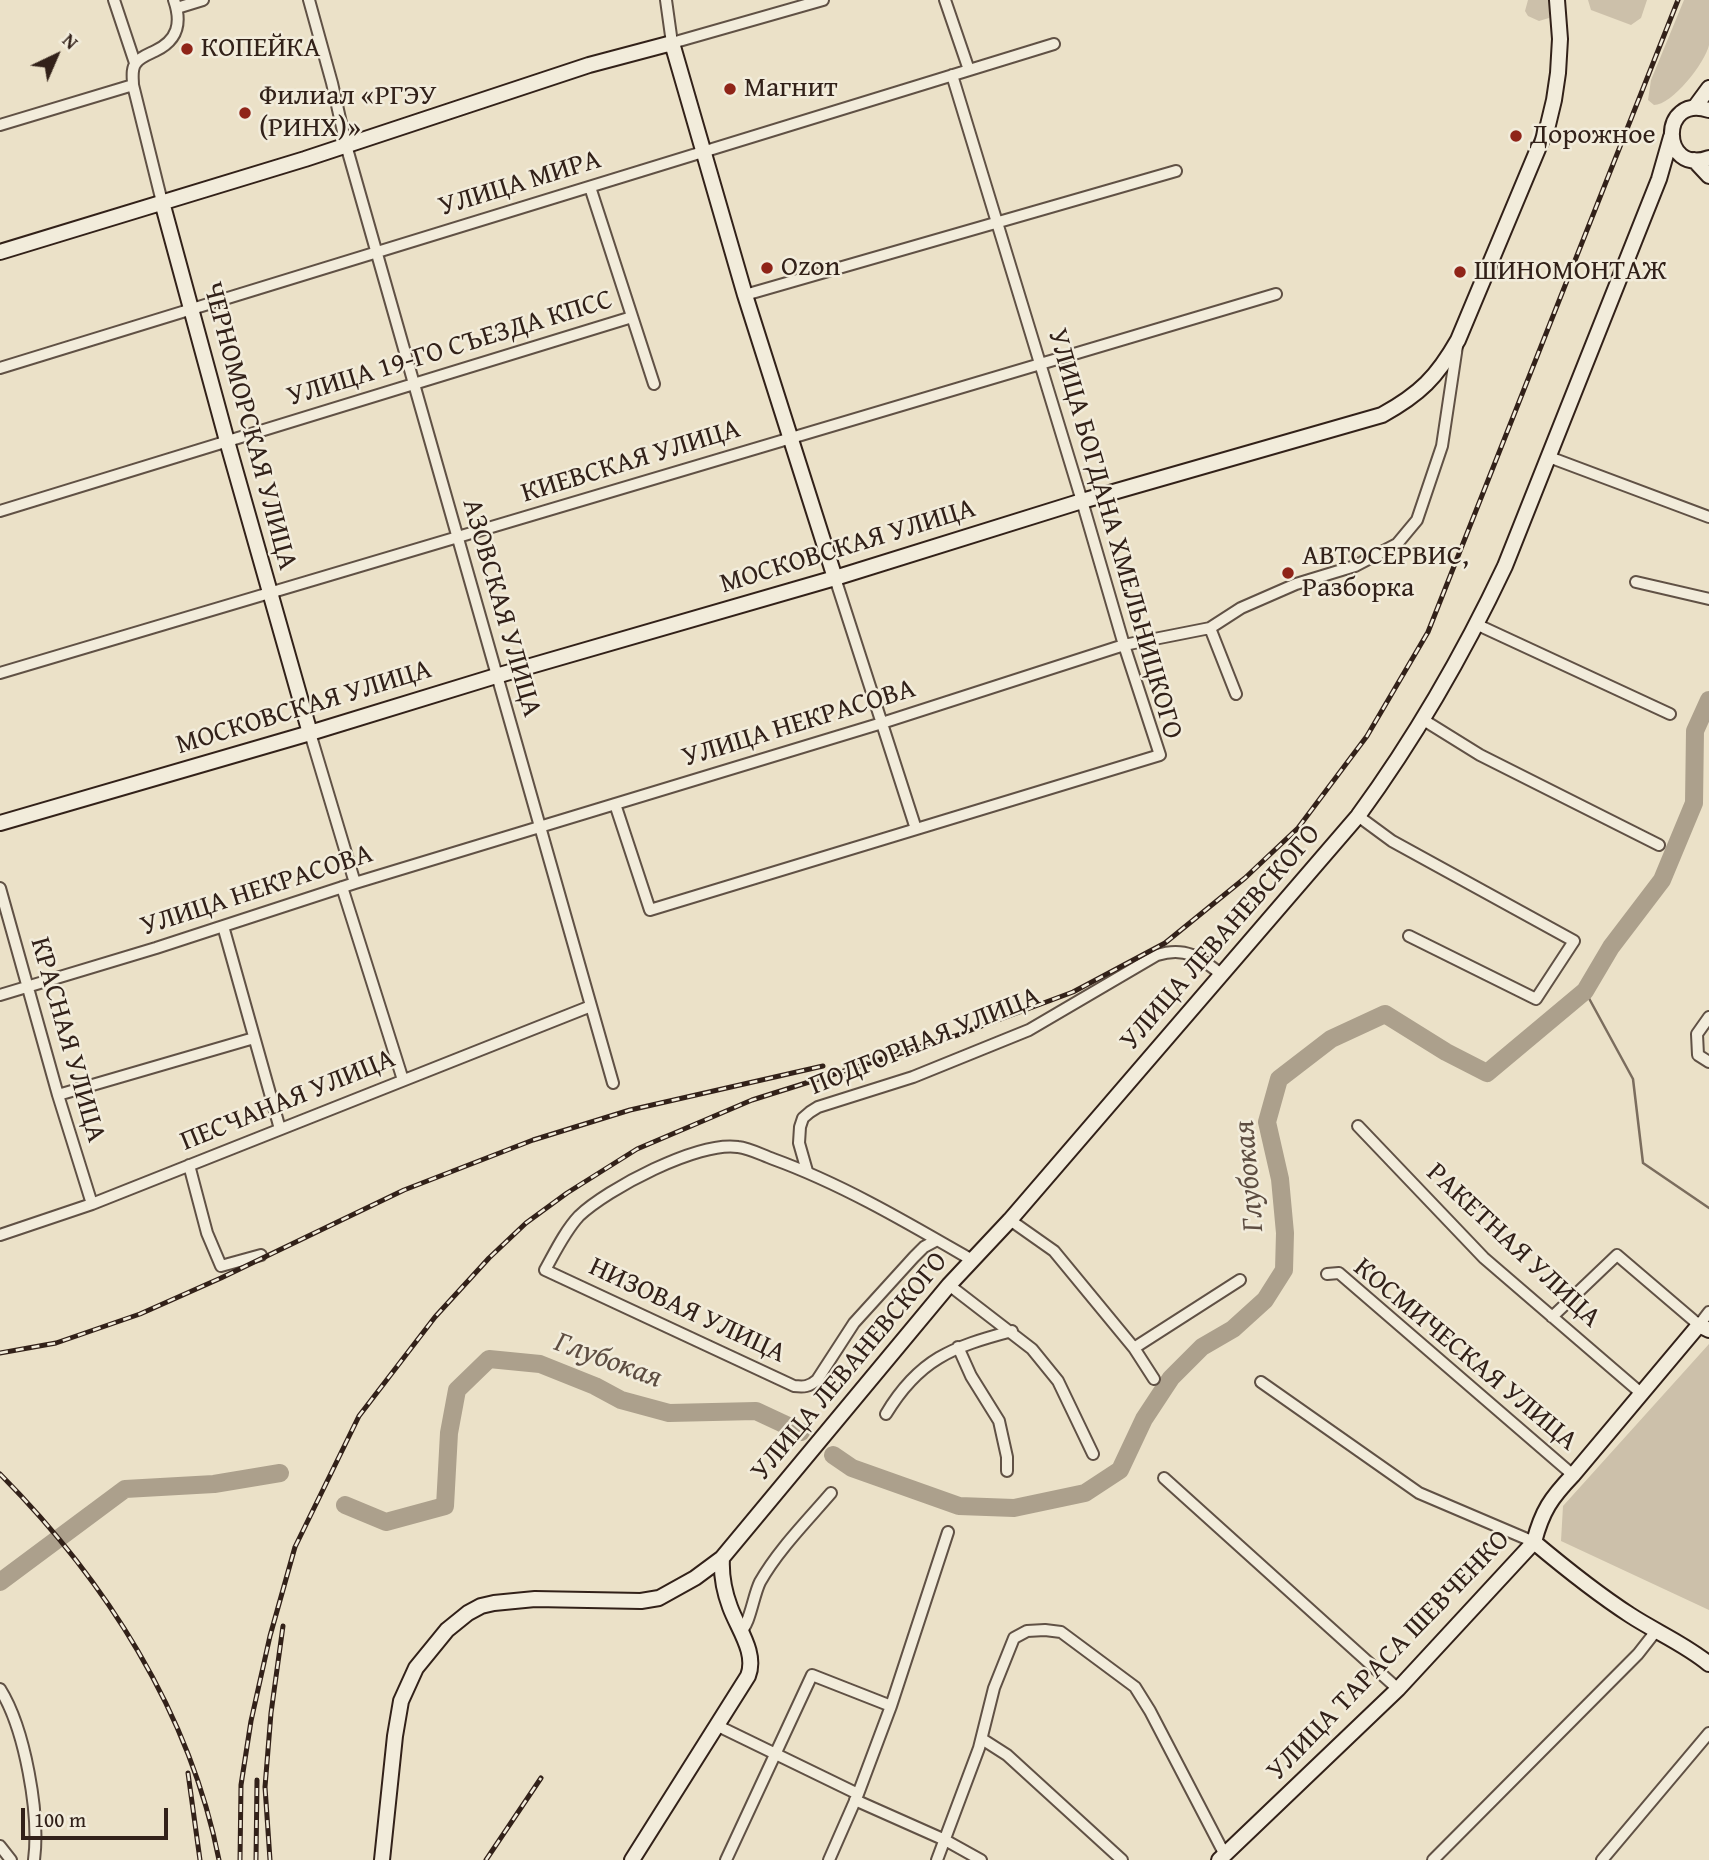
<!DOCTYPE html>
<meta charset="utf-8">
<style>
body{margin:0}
#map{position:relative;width:1709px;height:1860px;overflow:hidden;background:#ebe1c8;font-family:"Gentium Book Plus",serif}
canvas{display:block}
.north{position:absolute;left:21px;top:21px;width:70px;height:70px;-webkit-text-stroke:5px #f2ecdb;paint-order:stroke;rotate:44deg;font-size:19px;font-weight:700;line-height:28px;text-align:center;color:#322119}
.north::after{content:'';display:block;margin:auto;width:24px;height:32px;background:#322119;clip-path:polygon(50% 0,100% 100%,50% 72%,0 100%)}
.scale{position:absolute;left:21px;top:1808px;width:147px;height:32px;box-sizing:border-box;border:4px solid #322119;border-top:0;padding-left:9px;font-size:21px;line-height:24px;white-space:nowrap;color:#322119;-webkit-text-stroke:5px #f2ecdb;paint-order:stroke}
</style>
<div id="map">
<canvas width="1709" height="1860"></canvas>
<div class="north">N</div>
<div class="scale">100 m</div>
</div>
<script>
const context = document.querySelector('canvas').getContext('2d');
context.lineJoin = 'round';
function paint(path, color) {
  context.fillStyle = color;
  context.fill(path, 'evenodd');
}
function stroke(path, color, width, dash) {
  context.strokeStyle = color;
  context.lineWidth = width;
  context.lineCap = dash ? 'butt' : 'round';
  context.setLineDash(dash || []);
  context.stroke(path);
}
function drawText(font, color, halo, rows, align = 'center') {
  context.font = font + ' "Gentium Book Plus",serif';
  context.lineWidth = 5;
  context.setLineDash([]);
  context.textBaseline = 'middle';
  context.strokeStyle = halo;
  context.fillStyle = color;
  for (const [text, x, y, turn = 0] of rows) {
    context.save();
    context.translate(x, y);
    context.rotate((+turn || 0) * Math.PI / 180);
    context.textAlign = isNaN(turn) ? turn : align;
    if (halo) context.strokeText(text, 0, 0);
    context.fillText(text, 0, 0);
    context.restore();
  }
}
paint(new Path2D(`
 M1528,0H1549V18L1539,21L1528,16L1525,11Z
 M1588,0H1647L1641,18L1631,25L1591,10Z
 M1684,0H1709C1709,14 1709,32 1709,45C1705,63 1672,105 1654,105L1648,100L1651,80Z
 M1709,1344V1610L1561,1541L1563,1506Z`), '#ccc0aa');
stroke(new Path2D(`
 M1585,991L1633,1079L1643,1163L1709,1208`), '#7b6d5e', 2.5);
stroke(new Path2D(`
 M833,1455L852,1468L959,1506L1014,1508L1085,1493L1120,1470L1144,1419L1171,1378L1202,1347L1233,1329L1265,1300L1284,1270L1285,1233L1280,1179L1267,1122L1279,1079L1331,1039L1385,1014L1446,1052L1487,1073L1585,991L1611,947L1662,880L1694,803L1695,731L1709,700
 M345,1505L386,1522L445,1506L449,1433L457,1390L489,1359L540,1364L595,1386L621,1400L669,1413L756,1411L801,1432
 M0,1582L125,1489L214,1484L280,1473`), '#aca08c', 18);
const street = new Path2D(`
 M114,0L135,63
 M309,0L332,83L346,145L613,1083
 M666,0L672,43L823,0
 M945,0L969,70
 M177,8L203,0
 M0,125L133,85
 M590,187L654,384
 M162,202L133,85C133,78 131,69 136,63C140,57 149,54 155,51C178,40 182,23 174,0
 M745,295L1176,171
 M0,368L1054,44
 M1549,457L1709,517
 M0,511L632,317
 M835,578L916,829
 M1636,582L1709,599
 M1478,625L1670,714
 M1210,628L1236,694
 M0,673L1276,294
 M1422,719L1480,755L1659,845
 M310,733L355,883
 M615,804L650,910L1160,755L1124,645L1082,501L952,75
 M1358,816L1392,841L1574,941L1536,999L1409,936
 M342,887L403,1080
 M0,888L58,1095L92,1204
 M223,926L280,1129
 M0,995L156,948L355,883L882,723L1124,645L1210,628L1241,608L1296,584L1355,566L1397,544L1417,520L1442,446L1457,346
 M1709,1017L1697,1034L1698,1055L1709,1062
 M58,1095L254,1038
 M1358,1126L1484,1258L1642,1394
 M189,1165L207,1233L221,1266L261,1255
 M807,1171L799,1143L800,1127L803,1118L810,1112L818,1107L913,1077L1029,1030L1157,955C1185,946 1200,957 1222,975
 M1010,1220L1054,1251L1134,1348L1154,1379
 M0,1235L92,1204L591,1006
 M937,1240L924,1247L914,1257L854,1323L817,1380C809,1387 804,1387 794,1386L545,1270C555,1252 565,1231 579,1216C607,1189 698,1141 738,1147C749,1148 762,1155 773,1159C842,1184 908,1223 972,1260
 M1327,1274L1339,1273L1573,1475
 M949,1285L1032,1349L1058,1381L1093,1454
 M1552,1317L1617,1255L1699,1325L1709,1312
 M958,1347L971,1376L999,1421L1007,1457V1471
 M1134,1348L1240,1280
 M1261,1382L1419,1493L1534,1542
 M886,1414C919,1359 952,1347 1012,1331
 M1164,1478L1398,1689
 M740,1632C750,1625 753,1596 760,1582C778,1550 807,1521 831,1493
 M0,1689C25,1729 40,1814 34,1860
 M716,1725L858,1794
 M982,1739L1007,1755L1122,1860
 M855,1800L945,1840L981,1860
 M0,1846L11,1860
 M726,1860L812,1675L891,1706
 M829,1860L858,1794L891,1706L948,1532
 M937,1860L979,1748L994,1688L1014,1638L1027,1631L1045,1630L1061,1632L1135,1687L1150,1711L1225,1855
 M1433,1860L1638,1654L1656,1631
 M1602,1860L1709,1733`);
const secondary = new Path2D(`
 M1695,107L1709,88
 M1709,110C1659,93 1660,176 1709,158
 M1694,160L1709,176
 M162,202L227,441L310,733
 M0,252L305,159L589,65L672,43L745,295L835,578
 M0,823L310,733L496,676L835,578L1082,501L1382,415C1420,394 1437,377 1458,340L1548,125L1554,100L1558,73L1560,39L1557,0
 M1534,1542C1565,1568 1596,1593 1630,1615C1656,1632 1685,1644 1709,1664
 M382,1860L395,1736L401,1701L416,1668L447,1630L468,1613L481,1606L494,1603L535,1599L641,1601L659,1598L695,1578L722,1558L949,1285L1010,1220L1358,816C1415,738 1464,653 1505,566L1659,179L1671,137
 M632,1860L748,1676C757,1653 738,1629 730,1607C724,1591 721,1575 722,1558
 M1219,1860L1398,1689L1534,1542C1542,1511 1551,1498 1573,1475L1699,1325L1709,1330`);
stroke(street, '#605145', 14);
stroke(secondary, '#322119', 18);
stroke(street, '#f2ecdb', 10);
stroke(secondary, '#f2ecdb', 14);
const rail = new Path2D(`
 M0,1353L56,1343L140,1314L221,1278L404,1190L533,1140L630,1110L823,1066
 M0,1474C105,1580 190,1712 219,1860
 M188,1773L200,1860
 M240,1860L241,1785L251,1721L270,1636L295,1547L359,1416L435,1317L489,1258L526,1223L567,1193L637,1149L752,1100L955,1036L1073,992L1165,943L1245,878L1298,828L1367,736L1428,632L1678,0
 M256,1860L257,1780
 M270,1860L265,1787L271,1713L283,1626
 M486,1860L541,1778`);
stroke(rail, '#322119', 5);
stroke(rail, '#f2ecdb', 2.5, [8]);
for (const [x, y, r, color] of [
 [187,49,7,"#8f2418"],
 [730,89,7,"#8f2418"],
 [245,113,7,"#8f2418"],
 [1516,136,7,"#8f2418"],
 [767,268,7,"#8f2418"],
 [1460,272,7,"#8f2418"],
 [1288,573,7,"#8f2418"]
]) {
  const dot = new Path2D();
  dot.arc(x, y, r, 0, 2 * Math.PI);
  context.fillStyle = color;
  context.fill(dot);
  stroke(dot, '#f2ecdb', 2.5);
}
drawText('28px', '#322119', '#f2ecdb', [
 ["КОПЕЙКА",201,49],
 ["Магнит",744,89],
 ["Филиал «РГЭУ",259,97],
 ["(РИНХ)»",259,129],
 ["Дорожное",1530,136],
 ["Ozon",781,268],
 ["ШИНОМОНТАЖ",1474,272],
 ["АВТОСЕРВИС,",1302,557],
 ["Разборка",1302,589]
], 'left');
drawText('28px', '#322119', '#f2ecdb', [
 ["УЛИЦА МИРА",520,184,-17],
 ["УЛИЦА 19-ГО СЪЕЗДА КПСС",450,349,-17],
 ["ЧЕРНОМОРСКАЯ УЛИЦА",249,426,75],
 ["КИЕВСКАЯ УЛИЦА",631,462,-17],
 ["УЛИЦА БОГДАНА ХМЕЛЬНИЦКОГО",1114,534,74],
 ["МОСКОВСКАЯ УЛИЦА",848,547,-17],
 ["АЗОВСКАЯ УЛИЦА",501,608,74],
 ["МОСКОВСКАЯ УЛИЦА",304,708,-17],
 ["УЛИЦА НЕКРАСОВА",799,724,-17],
 ["УЛИЦА НЕКРАСОВА",257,891,-18],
 ["УЛИЦА ЛЕВАНЕВСКОГО",1221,938,-49],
 ["КРАСНАЯ УЛИЦА",67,1040,74],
 ["ПОДГОРНАЯ УЛИЦА",925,1042,-22],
 ["ПЕСЧАНАЯ УЛИЦА",288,1101,-22],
 ["РАКЕТНАЯ УЛИЦА",1513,1246,43],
 ["НИЗОВАЯ УЛИЦА",687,1311,25],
 ["КОСМИЧЕСКАЯ УЛИЦА",1465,1355,40],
 ["УЛИЦА ЛЕВАНЕВСКОГО",850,1367,-50],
 ["УЛИЦА ТАРАСА ШЕВЧЕНКО",1389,1656,-46]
]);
drawText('italic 30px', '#5d4d41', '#f2ecdb', [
 ["Глубокая",1250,1176,-95],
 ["Глубокая",608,1361,20]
]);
</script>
